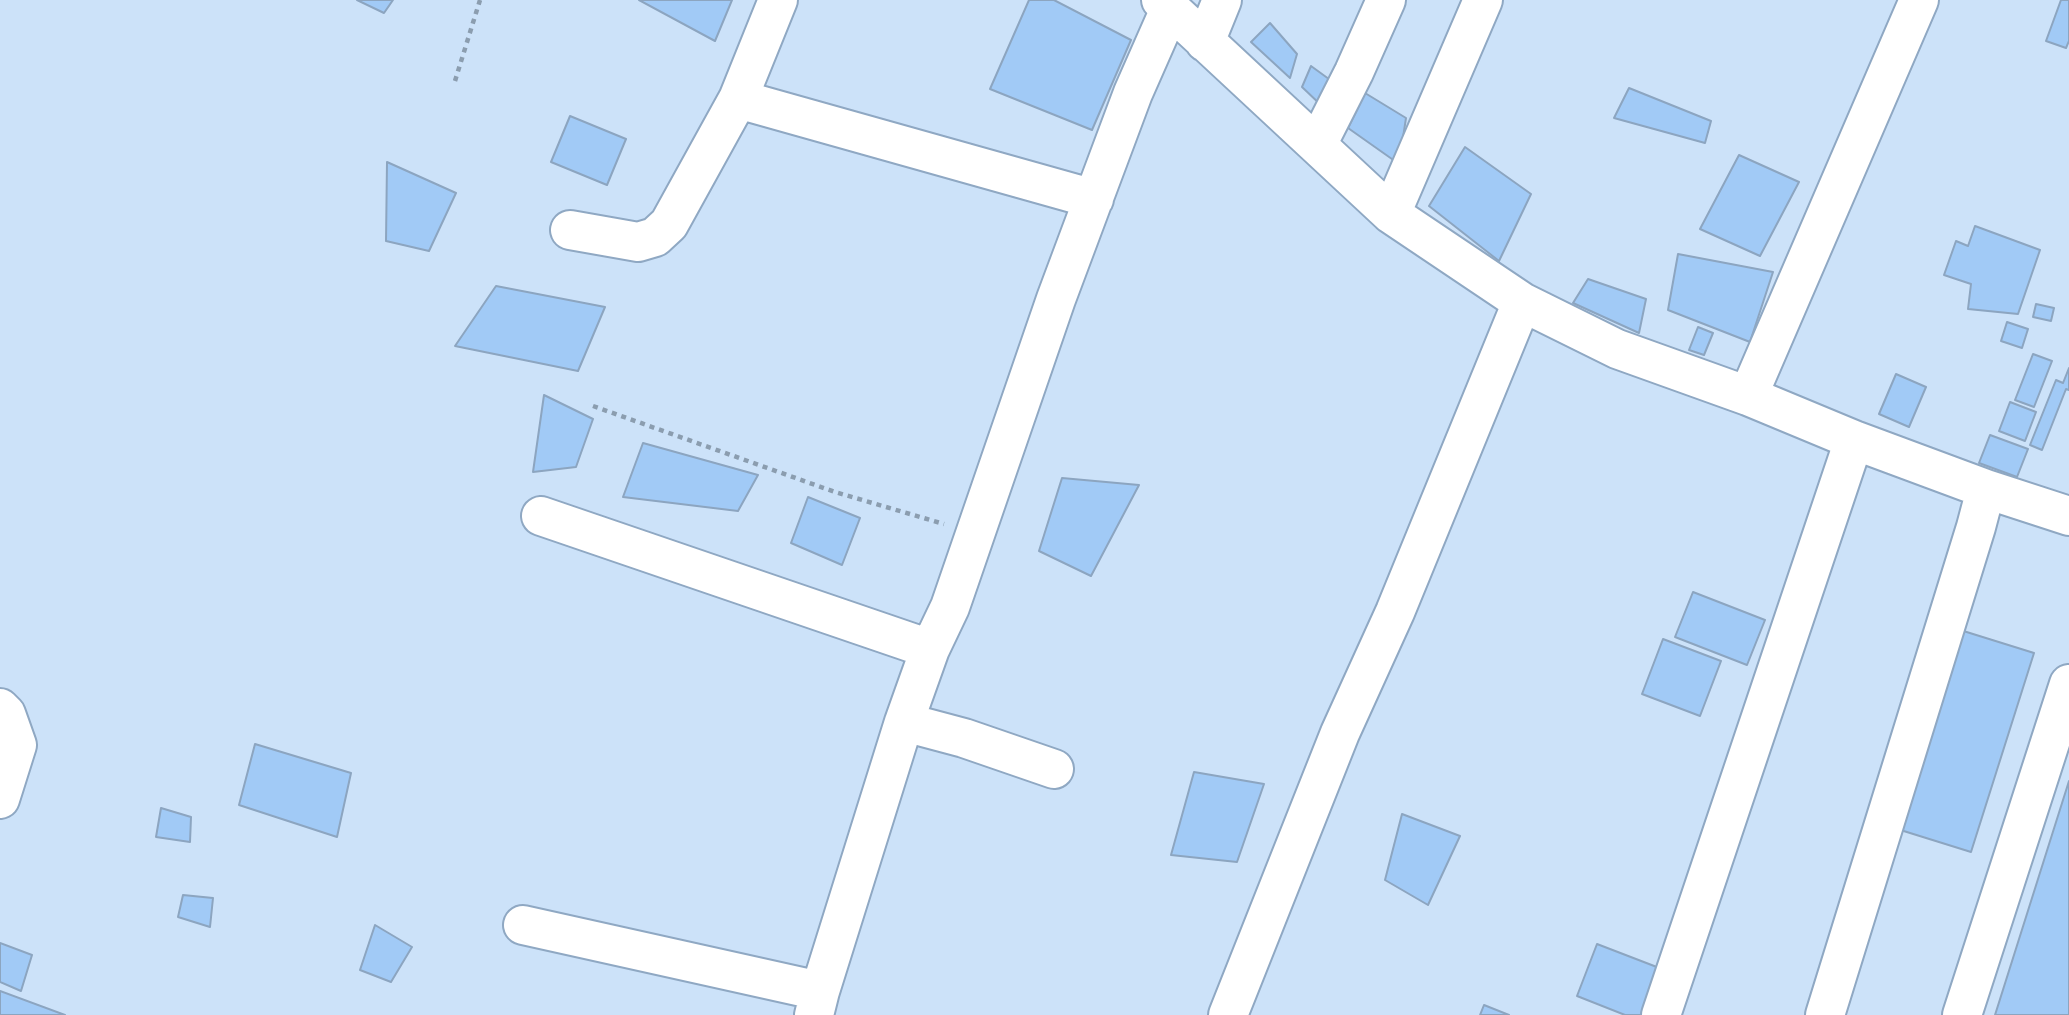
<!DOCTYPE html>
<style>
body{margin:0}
canvas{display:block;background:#cce2f9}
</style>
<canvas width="2069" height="1015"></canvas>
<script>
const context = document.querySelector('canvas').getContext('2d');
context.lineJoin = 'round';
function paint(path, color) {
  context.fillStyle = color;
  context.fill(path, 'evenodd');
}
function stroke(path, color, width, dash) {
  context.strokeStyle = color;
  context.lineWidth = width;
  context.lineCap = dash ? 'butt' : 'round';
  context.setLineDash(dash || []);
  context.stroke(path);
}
const building = new Path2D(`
 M357,0H393L384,13Z
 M639,0H732L715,41Z
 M1029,0H1054L1131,40L1092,130L990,89Z
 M2061,0H2069V41L2066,48L2046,41Z
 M1270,23L1297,54L1290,78L1251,42Z
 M1311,66L1333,82L1323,107L1302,87Z
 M1629,88L1711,121L1705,143L1614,118Z
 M1365,93L1406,118L1399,164L1348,128Z
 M570,116L626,139L607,185L551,162Z
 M1465,147L1531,194L1499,261L1429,206Z
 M1739,155L1799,182L1760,256L1700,229Z
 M387,162L456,193L429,251L386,241Z
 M1975,226L2040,250L2018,314L1968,309L1971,284L1944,275L1956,241L1968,246Z
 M1678,254L1773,272L1750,342L1668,310Z
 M1588,279L1646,299L1639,333L1573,303Z
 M496,286L605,307L578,371L455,346Z
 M2036,304L2054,308L2051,321L2033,317Z
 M2007,322L2028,329L2022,348L2001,341Z
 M1698,327L1713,333L1704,355L1689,350Z
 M2033,354L2052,361L2034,407L2015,400Z
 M2069,368V390L2066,389L2042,450L2030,445L2056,380L2063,383Z
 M1896,374L1926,387L1909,427L1879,414Z
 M544,395L593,419L576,467L533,472Z
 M2010,402L2036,412L2025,441L1999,431Z
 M1990,435L2028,449L2017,477L1979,463Z
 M643,443L758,475L738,511L623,497Z
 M1062,478L1139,485L1091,576L1039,551Z
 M808,497L860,518L842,565L791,543Z
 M1693,592L1765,620L1747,665L1675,637Z
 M1957,629L2034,653L1971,852L1894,828Z
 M1663,639L1721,661L1700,716L1642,694Z
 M255,744L351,773L337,837L239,805Z
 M1194,772L1264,784L1237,862L1171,855Z
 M2069,781V1015H1995Z
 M161,808L191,817L190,842L156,837Z
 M1402,814L1460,836L1428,905L1385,880Z
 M183,895L213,898L210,927L178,917Z
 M375,925L412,947L391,982L360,970Z
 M0,943L32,955L21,991L0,982Z
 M1597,944L1662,969L1644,1015H1625L1577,996Z
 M0,991L65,1015H0Z
 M1484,1005L1509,1015H1480Z`);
paint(building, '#a1caf6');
stroke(building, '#8ca5c0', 2);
const minor = new Path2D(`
 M1161,0L1391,214L1522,302L1617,349L1748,396L1854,440L1986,489L2069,516
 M1205,42L1222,0
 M738,99L1094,199
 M1317,145L1354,72L1386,0
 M1391,214L1483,0
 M570,230L638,242L655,237L669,224L738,99L778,0
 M1748,396L1919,0
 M541,516L930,649
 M0,708L6,714L17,745L0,799
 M904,722L964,738L1054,769
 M523,925L820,991
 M814,1015L820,991L904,722L930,649L950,607L1056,299L1133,93L1170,9
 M1228,1015L1340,733L1395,612L1522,302
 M1661,1015L1854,440
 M1825,1015L1976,527L1986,489
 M1962,1015L2069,684`);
stroke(minor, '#8fa8c3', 42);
stroke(new Path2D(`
 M455,81L480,0
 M593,406L835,492L944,524`), '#8b9daf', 4.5, [5, 5]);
stroke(minor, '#fff', 38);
</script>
